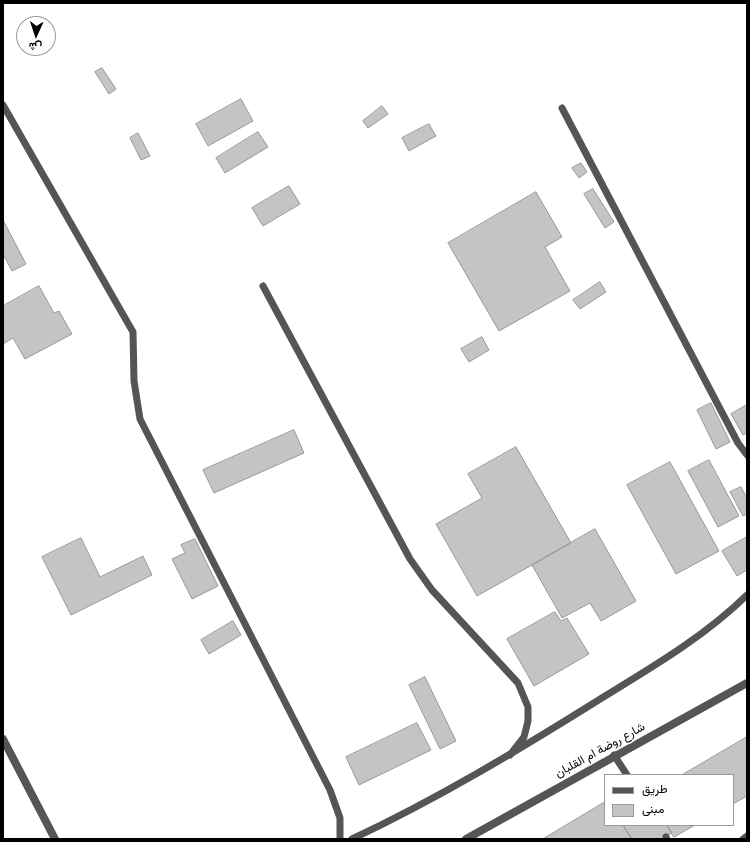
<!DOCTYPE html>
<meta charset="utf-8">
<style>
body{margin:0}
#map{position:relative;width:750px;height:842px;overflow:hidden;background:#fff;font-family:Mulish,Vazirmatn,sans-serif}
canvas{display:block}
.frame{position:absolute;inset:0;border:4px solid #000;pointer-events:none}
.legend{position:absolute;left:604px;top:774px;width:130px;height:52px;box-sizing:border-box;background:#fff;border:1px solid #999;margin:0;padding:5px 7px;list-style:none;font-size:12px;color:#000}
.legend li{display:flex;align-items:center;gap:8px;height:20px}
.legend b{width:20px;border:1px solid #999}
.north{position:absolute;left:16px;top:16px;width:40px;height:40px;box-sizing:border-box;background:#fff;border:1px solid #999;border-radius:50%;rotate:183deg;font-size:11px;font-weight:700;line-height:16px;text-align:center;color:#000}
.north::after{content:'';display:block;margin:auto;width:14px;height:18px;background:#000;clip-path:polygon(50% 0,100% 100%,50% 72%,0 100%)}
</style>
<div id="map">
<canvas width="750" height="842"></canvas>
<div class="frame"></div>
<ul class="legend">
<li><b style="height:5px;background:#555"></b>طريق</li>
<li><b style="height:11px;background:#c4c4c4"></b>مبنى</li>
</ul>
<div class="north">ش</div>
</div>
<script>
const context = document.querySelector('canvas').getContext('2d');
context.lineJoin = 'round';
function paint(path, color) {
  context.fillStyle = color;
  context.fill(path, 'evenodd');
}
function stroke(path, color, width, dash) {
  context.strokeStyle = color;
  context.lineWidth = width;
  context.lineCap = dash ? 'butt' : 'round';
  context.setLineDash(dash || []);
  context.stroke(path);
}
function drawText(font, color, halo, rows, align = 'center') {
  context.font = font + ' Mulish,Vazirmatn,sans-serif';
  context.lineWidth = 3;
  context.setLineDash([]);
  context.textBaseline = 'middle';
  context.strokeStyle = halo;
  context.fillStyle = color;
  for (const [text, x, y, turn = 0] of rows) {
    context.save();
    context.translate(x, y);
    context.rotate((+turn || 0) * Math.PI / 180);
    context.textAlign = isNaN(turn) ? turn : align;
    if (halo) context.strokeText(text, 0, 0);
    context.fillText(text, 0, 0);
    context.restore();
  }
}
const building = new Path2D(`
 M102,68L116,89L109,94L95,72Z
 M241,99L253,121L208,146L196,124Z
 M382,106L388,114L368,128L363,121Z
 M429,124L436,136L409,151L402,138Z
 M258,132L268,147L225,173L216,158Z
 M138,133L150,156L141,160L130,138Z
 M581,163L587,172L579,178L572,168Z
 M289,186L300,204L263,226L252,208Z
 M593,189L614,222L605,228L584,194Z
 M536,192L562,237L545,247L570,291L499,331L448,243Z
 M3,220L26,264L12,271L3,254Z
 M600,282L606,292L580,309L573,300Z
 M39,286L54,313L59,311L72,334L25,359L13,338L3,344V306Z
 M482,337L489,350L469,362L461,349Z
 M711,403L730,442L716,449L697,410Z
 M747,405V433L743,435L731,414Z
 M294,430L304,453L214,493L203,470Z
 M516,447L571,543L477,596L436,524L482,498L468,474Z
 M709,460L739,516L718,527L688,471Z
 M670,462L719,551L676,574L627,485Z
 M741,487L747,498V514L743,516L730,492Z
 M595,529L636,601L601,621L590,603L562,618L532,565Z
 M747,537V570L737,576L722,551Z
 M81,538L100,577L143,556L152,575L71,615L42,557Z
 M195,539L218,586L192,599L172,559L185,553L181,545Z
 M555,612L561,621L567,618L589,654L534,686L507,639Z
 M233,621L241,635L209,654L201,640Z
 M425,677L456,741L440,749L409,685Z
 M417,723L431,750L359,785L346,757Z
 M747,737V796L733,804V775H682Z
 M605,802V825H623L632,839H543Z
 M623,825H667L672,833L662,839H632Z
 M667,825H695L674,837Z`);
paint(building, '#c4c4c4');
stroke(building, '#999', 1);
stroke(new Path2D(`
 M3,105L133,332L134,381L140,419L330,790L340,818V839
 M562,108L738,443L747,455
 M263,286L410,559L432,590L518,683L528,707V721L524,737L510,755
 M614,755L627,775
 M666,837L667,839
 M352,839C437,799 517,751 597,701C649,669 703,638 747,595
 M743,839L747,836`), '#555', 7);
stroke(new Path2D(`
 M3,739L55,839
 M466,839L747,683`), '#555', 8);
drawText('12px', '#000', '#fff', [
 ["شارع روضة ام القلبان",600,750,-29]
]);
</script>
